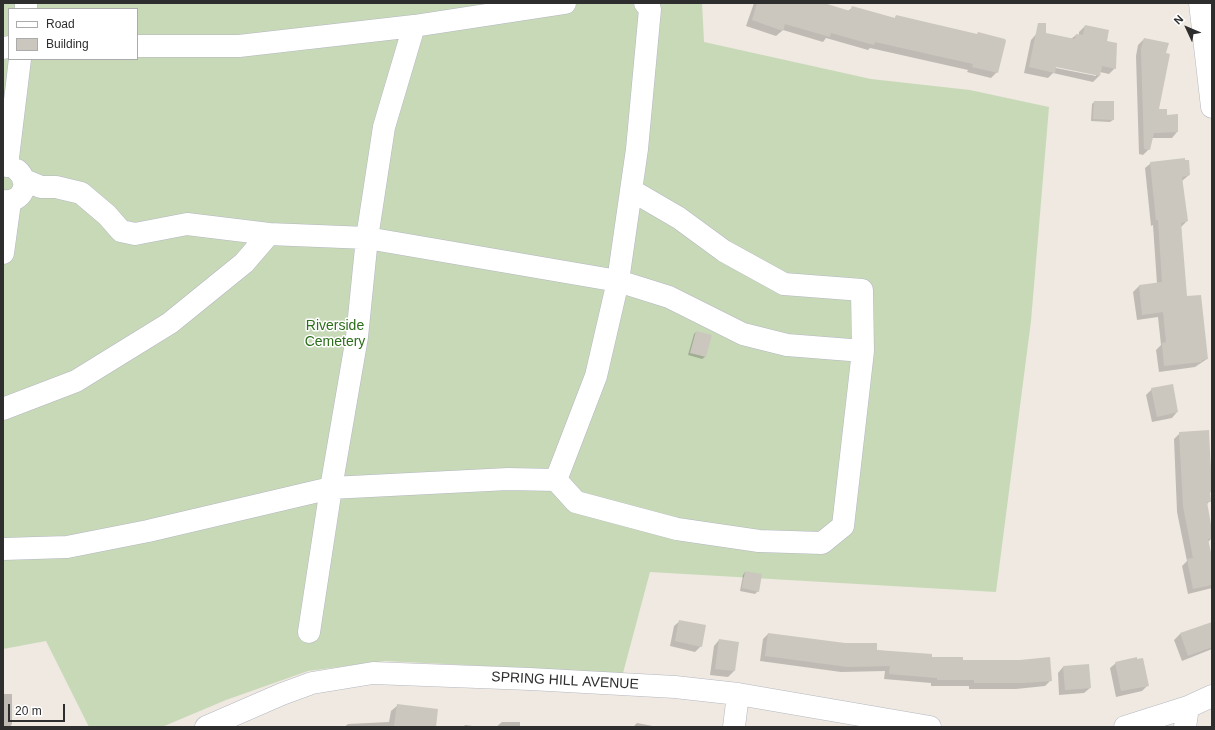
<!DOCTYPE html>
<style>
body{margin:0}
#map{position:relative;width:1215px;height:730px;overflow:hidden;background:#efe9e1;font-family:Arial,sans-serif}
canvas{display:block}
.frame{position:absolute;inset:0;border:4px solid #2e2e2e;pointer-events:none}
.legend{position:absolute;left:8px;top:8px;width:130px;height:52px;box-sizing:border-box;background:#fff;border:1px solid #ababab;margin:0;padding:5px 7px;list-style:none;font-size:12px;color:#2e2e2e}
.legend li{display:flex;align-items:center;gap:8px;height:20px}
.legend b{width:20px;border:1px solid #ababab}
.north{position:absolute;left:1167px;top:8px;width:40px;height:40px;-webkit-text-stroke:3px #fff;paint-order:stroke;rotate:314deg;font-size:11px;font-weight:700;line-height:16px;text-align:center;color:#2e2e2e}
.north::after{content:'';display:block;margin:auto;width:14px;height:18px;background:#2e2e2e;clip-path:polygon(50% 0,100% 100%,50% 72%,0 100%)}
.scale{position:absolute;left:8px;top:704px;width:57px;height:18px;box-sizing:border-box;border:2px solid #2e2e2e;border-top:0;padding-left:5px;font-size:12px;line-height:14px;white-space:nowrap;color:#2e2e2e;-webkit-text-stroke:3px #fff;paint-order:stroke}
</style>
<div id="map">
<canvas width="1215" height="730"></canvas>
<div class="frame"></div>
<ul class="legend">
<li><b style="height:5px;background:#fff"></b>Road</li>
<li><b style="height:11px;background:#cbc7bf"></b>Building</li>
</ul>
<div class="north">N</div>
<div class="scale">20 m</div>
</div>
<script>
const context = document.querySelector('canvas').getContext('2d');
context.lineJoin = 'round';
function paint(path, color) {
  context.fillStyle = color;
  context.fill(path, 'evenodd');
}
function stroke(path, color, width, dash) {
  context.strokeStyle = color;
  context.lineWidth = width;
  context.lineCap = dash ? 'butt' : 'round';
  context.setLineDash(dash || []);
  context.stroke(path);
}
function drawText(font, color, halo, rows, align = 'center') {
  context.font = font + ' Arial,sans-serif';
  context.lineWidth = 3;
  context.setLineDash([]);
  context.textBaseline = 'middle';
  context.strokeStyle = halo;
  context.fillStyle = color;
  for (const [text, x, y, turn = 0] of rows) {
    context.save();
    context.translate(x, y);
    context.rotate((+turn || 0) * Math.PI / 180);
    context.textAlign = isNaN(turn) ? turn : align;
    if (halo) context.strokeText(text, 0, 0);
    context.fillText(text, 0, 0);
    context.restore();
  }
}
paint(new Path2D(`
 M3,3H702L704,42L871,79L970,90L1049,107L1031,321L996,592L650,572L623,673L385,661L308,671L226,700L162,727H89L46,641L3,649ZM9,9H137V59H9Z`), '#c8d9b8');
paint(new Path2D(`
 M754,3H821L848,11L852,8L894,19L896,16L997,72L991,78L967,72L968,70L870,48L868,50L826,38L823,42L783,30L776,36L746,26Z
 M1085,26L1106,41L1115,68L1109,74L1100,72L1099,76L1093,82L1053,73L1048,78L1024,73L1031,40L1038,32L1071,39L1076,35H1079V32ZM1051,65L1096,74V76L1051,67Z
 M1144,39L1165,54L1157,110L1166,116L1177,132L1172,138H1151L1149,149L1143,155L1139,154L1136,56L1138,45Z
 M1094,102L1113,120L1110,122L1091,121L1092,104Z
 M1151,163L1189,175L1182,181L1187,221L1181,227L1186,297L1207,359L1195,367L1159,372L1156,350L1161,345L1158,317L1137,320L1133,292L1139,286L1157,284L1153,225L1151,226L1145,168Z
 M696,332L705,357L702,359L688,355L694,334Z
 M1152,389L1177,412L1172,418L1152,422L1146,395Z
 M1208,431L1212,490L1210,493V501L1206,505L1212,535V538L1208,542L1212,563V588L1188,594L1182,566L1187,561L1177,512L1174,439L1180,433Z
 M745,572L758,591L755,594L740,591L743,575Z
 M680,621L701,646L695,652L670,646L674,626Z
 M1212,623V649L1182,661L1174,640L1180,634Z
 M768,634L931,658L962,661H1020L1051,680L1045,686L1016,689H969V686H931V683L884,679L885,671L841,672L760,661L763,639Z
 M719,640L738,643L734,671L728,677L710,675L714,646Z
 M1116,663L1148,685L1142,691L1116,697L1110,668Z
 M1063,667L1090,688L1084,693L1059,695L1058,673Z
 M3,694H12V724L10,727H3Z
 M398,705L435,726L444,727H344L348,724L389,722L391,711Z
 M502,722H520V727H496Z
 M637,723L658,727H633Z
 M465,725L481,727H463Z`), '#0003');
paint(new Path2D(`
 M757,3H824L850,11L852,6L895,18L896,15L977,34L978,32L1005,39L1006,41L998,73L972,67L973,64L875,42L874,45L831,33L830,37L785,24L783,31L752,20Z
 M1038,23H1046V33L1075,39L1076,34L1083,35L1085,25L1109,30L1107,41L1117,43L1116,69L1102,66L1100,76L1056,67L1055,73L1029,67Z
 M1144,38L1169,43L1166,53L1170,54L1159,109H1167V115L1178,114V132L1154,133L1150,150L1144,149L1141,49Z
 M1094,101H1114V120L1093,119Z
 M1185,158V160H1189L1190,175L1182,177L1188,221L1181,223L1187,296L1201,295L1208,359L1202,360V362L1164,366L1162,343L1166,342L1163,312L1142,315L1139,285L1162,282L1158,220H1156L1150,162Z
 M696,331L712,335L706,357L690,353Z
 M1173,384L1178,412L1157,417L1151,388Z
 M1209,430L1212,492H1210L1211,502H1207L1212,530V539H1208L1212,557V585L1193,589L1187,559L1193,558L1183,506L1179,432Z
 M745,571L762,574L759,592L742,588Z
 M679,620L706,625L702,647L675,641Z
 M1212,622V647L1188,656L1180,633Z
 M768,633L845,643H877V650L932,654V657H963V660H1020L1050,657L1052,681L1022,683H974V680H937V678L889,674L890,666L848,667L765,656Z
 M719,639L739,642L735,671L715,669Z
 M1137,657V659L1143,658L1149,686L1121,691L1115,662Z
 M1089,664L1091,688L1065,690L1063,666Z
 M397,704L438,709L436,727H394Z`), '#cbc7bf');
const minor = new Path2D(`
 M1200,3L1212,107
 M26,9V3
 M414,26L384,127L367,238L357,337L331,488L508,479L556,480L576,502L677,529L759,541L822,543L843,526L863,351
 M137,46H239L414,26L565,3
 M3,48L9,47
 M7,166L20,59
 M3,201C22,203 32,183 17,170
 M269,234L367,238L618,281L637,149L650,9L645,3
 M3,253L10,202
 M3,409L76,381L170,323L244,263L269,234L187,224L135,234L121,231L107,215L81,193L56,187H41L24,180
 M556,480L596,376L618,281L669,297L743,334L787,345L863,351L862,290L784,284L724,251L679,218L631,190
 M3,549L67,547L148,531L331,488L309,632
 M206,727L282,694L312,683L373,673L530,679L675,687L738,694L930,727
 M734,727L738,694
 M1125,727L1188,707L1212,696
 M1185,727L1188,707`);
stroke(minor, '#b4b7c1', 23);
stroke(minor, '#fff', 22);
drawText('14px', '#2c6e1b', '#fff', [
 ["Riverside",335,326],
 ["Cemetery",335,342]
]);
drawText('14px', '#2e2e2e', '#fff', [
 ["SPRING HILL AVENUE",565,681,3]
]);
</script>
